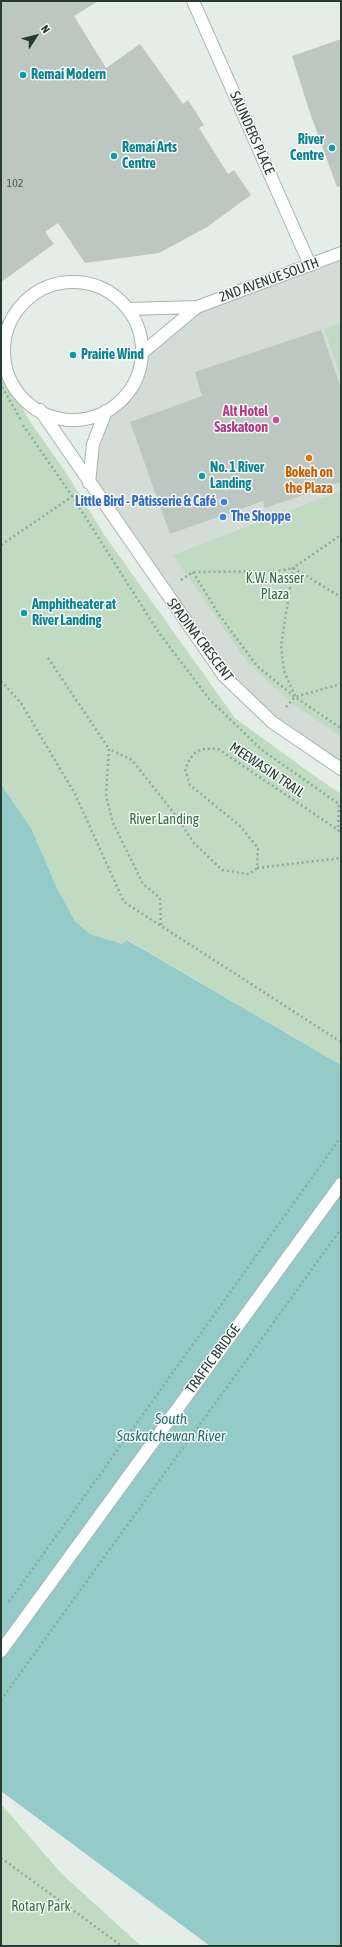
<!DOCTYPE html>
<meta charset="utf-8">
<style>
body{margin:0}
#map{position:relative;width:342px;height:1947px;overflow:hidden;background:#e5ede8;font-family:"Asap Condensed",sans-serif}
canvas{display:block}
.frame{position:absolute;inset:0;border:2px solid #263c32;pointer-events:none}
.north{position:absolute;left:16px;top:16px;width:40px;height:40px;-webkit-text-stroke:3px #f5f9f7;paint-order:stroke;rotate:54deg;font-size:11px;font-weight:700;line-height:16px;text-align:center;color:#263c32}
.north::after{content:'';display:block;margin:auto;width:14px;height:18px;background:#263c32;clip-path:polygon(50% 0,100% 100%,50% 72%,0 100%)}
</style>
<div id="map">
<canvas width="342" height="1947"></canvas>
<div class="frame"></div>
<div class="north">N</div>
</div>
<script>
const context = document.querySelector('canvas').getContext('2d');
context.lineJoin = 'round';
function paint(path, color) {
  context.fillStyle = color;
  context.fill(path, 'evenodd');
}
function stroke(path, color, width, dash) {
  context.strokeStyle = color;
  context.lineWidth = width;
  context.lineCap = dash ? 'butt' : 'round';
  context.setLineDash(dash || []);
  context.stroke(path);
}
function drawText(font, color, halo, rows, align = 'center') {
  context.font = font + ' "Asap Condensed",sans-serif';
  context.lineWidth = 3;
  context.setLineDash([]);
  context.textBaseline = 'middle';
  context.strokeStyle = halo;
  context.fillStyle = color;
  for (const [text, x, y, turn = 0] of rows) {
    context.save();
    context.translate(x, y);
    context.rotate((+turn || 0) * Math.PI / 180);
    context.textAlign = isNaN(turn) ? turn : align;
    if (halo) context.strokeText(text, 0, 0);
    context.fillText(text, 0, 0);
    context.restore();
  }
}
paint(new Path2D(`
 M341,254V769L272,722L224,676L89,483L106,411L121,401L132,387L139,370L142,353L197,307Z`), '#d3dcd6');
paint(new Path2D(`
 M341,323V378L324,328Z
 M1,370L29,420L67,474L105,536L235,718L316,777L341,794V1065L128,940L122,944L90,934L75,921L57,888L31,828L1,784Z
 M341,491V737L293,704L247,662L173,555Z
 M1,1804L62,1874L141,1946H1Z`), '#c1dbc3');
paint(new Path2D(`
 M1,784L31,828L57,888L75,921L90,934L122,944L127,940L341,1065V1946H210L1,1791Z`), '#94cbc9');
paint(new Path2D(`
 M1,1H98L74,16L106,68L140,44L183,104L188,100L204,125L199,128L228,174L234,170L251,195L207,227L159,253L85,263L58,223L45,232L54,244L1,282Z
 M341,39V186L337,187L309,110L292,56Z
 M321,330L341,388V482L265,508L263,501L170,534L130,422L202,396L195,372Z`), '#bbc7c0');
const street = new Path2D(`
 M193,1L310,265
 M4 351a69 69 0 1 1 138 0a69 69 0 1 1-138 0Z
 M128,309L197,307L341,253
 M142,353L197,307
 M40,410L224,676L272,722L341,769
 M89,483L93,444L106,411`);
const secondary = new Path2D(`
 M1,1651L341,1184`);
stroke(street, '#a8b4ae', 14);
stroke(secondary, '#a5b7ad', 14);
stroke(new Path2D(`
 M1,322H11
 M1,382L3,389L21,420
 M23,425L72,496L159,633L210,700L262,750L339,804L338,831
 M1,545L73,496
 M193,572L220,616L257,666L295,697L341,728
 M181,580L193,572L278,571L293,568L341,597
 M48,658L109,749
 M1,681L21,703L75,794L124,902L341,1042
 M295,696L284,671L281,646L293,568L341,535
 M286,707L295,697L341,684
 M257,868L341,858
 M161,925L160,898L143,884L113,823L106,796L109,749L132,760L173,812L194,843L222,870L249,874L257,868L258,848L240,826L190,785L185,769C194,750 197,748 218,749L341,832
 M9,1602L341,1137
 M1,1700L341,1229
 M1,1858L122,1946`), '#89ac9b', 2.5, [2, 3]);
stroke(street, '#fff', 12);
stroke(secondary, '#fff', 12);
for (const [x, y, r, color] of [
 [23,75,4,"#0f9aa8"],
 [332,148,4,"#0f9aa8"],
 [114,156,4,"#0f9aa8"],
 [73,355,4,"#0f9aa8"],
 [276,420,4,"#d1479c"],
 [309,458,4,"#e8710a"],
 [202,476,4,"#0f9aa8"],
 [224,502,4,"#3f7fe0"],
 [223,517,4,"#3f7fe0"],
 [24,613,4,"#0f9aa8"]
]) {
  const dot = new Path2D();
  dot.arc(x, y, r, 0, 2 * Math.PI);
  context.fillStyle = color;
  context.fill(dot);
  stroke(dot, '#f5f9f7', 1.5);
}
drawText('12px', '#4b5f56', null, [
 ["102",15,183]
]);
drawText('bold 14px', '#0d838f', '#f5f9f7', [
 ["Remai Modern",31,75],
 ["River",324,140,"right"],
 ["Centre",324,156,"right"],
 ["Remai Arts",122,148],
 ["Centre",122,164],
 ["Prairie Wind",81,355],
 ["No. 1 River",210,468],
 ["Landing",210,484],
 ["Amphitheater at",32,605],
 ["River Landing",32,621]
], 'left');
drawText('14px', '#263c32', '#f5f9f7', [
 ["SAUNDERS PLACE",252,133,66],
 ["2ND AVENUE SOUTH",269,280,-20],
 ["SPADINA CRESCENT",200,640,53],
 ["MEEWASIN TRAIL",267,770,34],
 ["TRAFFIC BRIDGE",213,1359,-54]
]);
drawText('bold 14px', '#b23c85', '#f5f9f7', [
 ["Alt Hotel",268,412],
 ["Saskatoon",268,428]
], 'right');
drawText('bold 14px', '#c56008', '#f5f9f7', [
 ["Bokeh on",309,473],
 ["the Plaza",309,489]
]);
drawText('bold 14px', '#366cbe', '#f5f9f7', [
 ["Little Bird - Pâtisserie & Café",216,502],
 ["The Shoppe",231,517,"left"]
], 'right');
drawText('14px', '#356f40', '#f5f9f7', [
 ["K.W. Nasser",275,579],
 ["Plaza",275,595],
 ["River Landing",164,820],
 ["Rotary Park",41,1907]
]);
drawText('italic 15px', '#277270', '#f5f9f7', [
 ["South",171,1419],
 ["Saskatchewan River",171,1436]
]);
</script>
